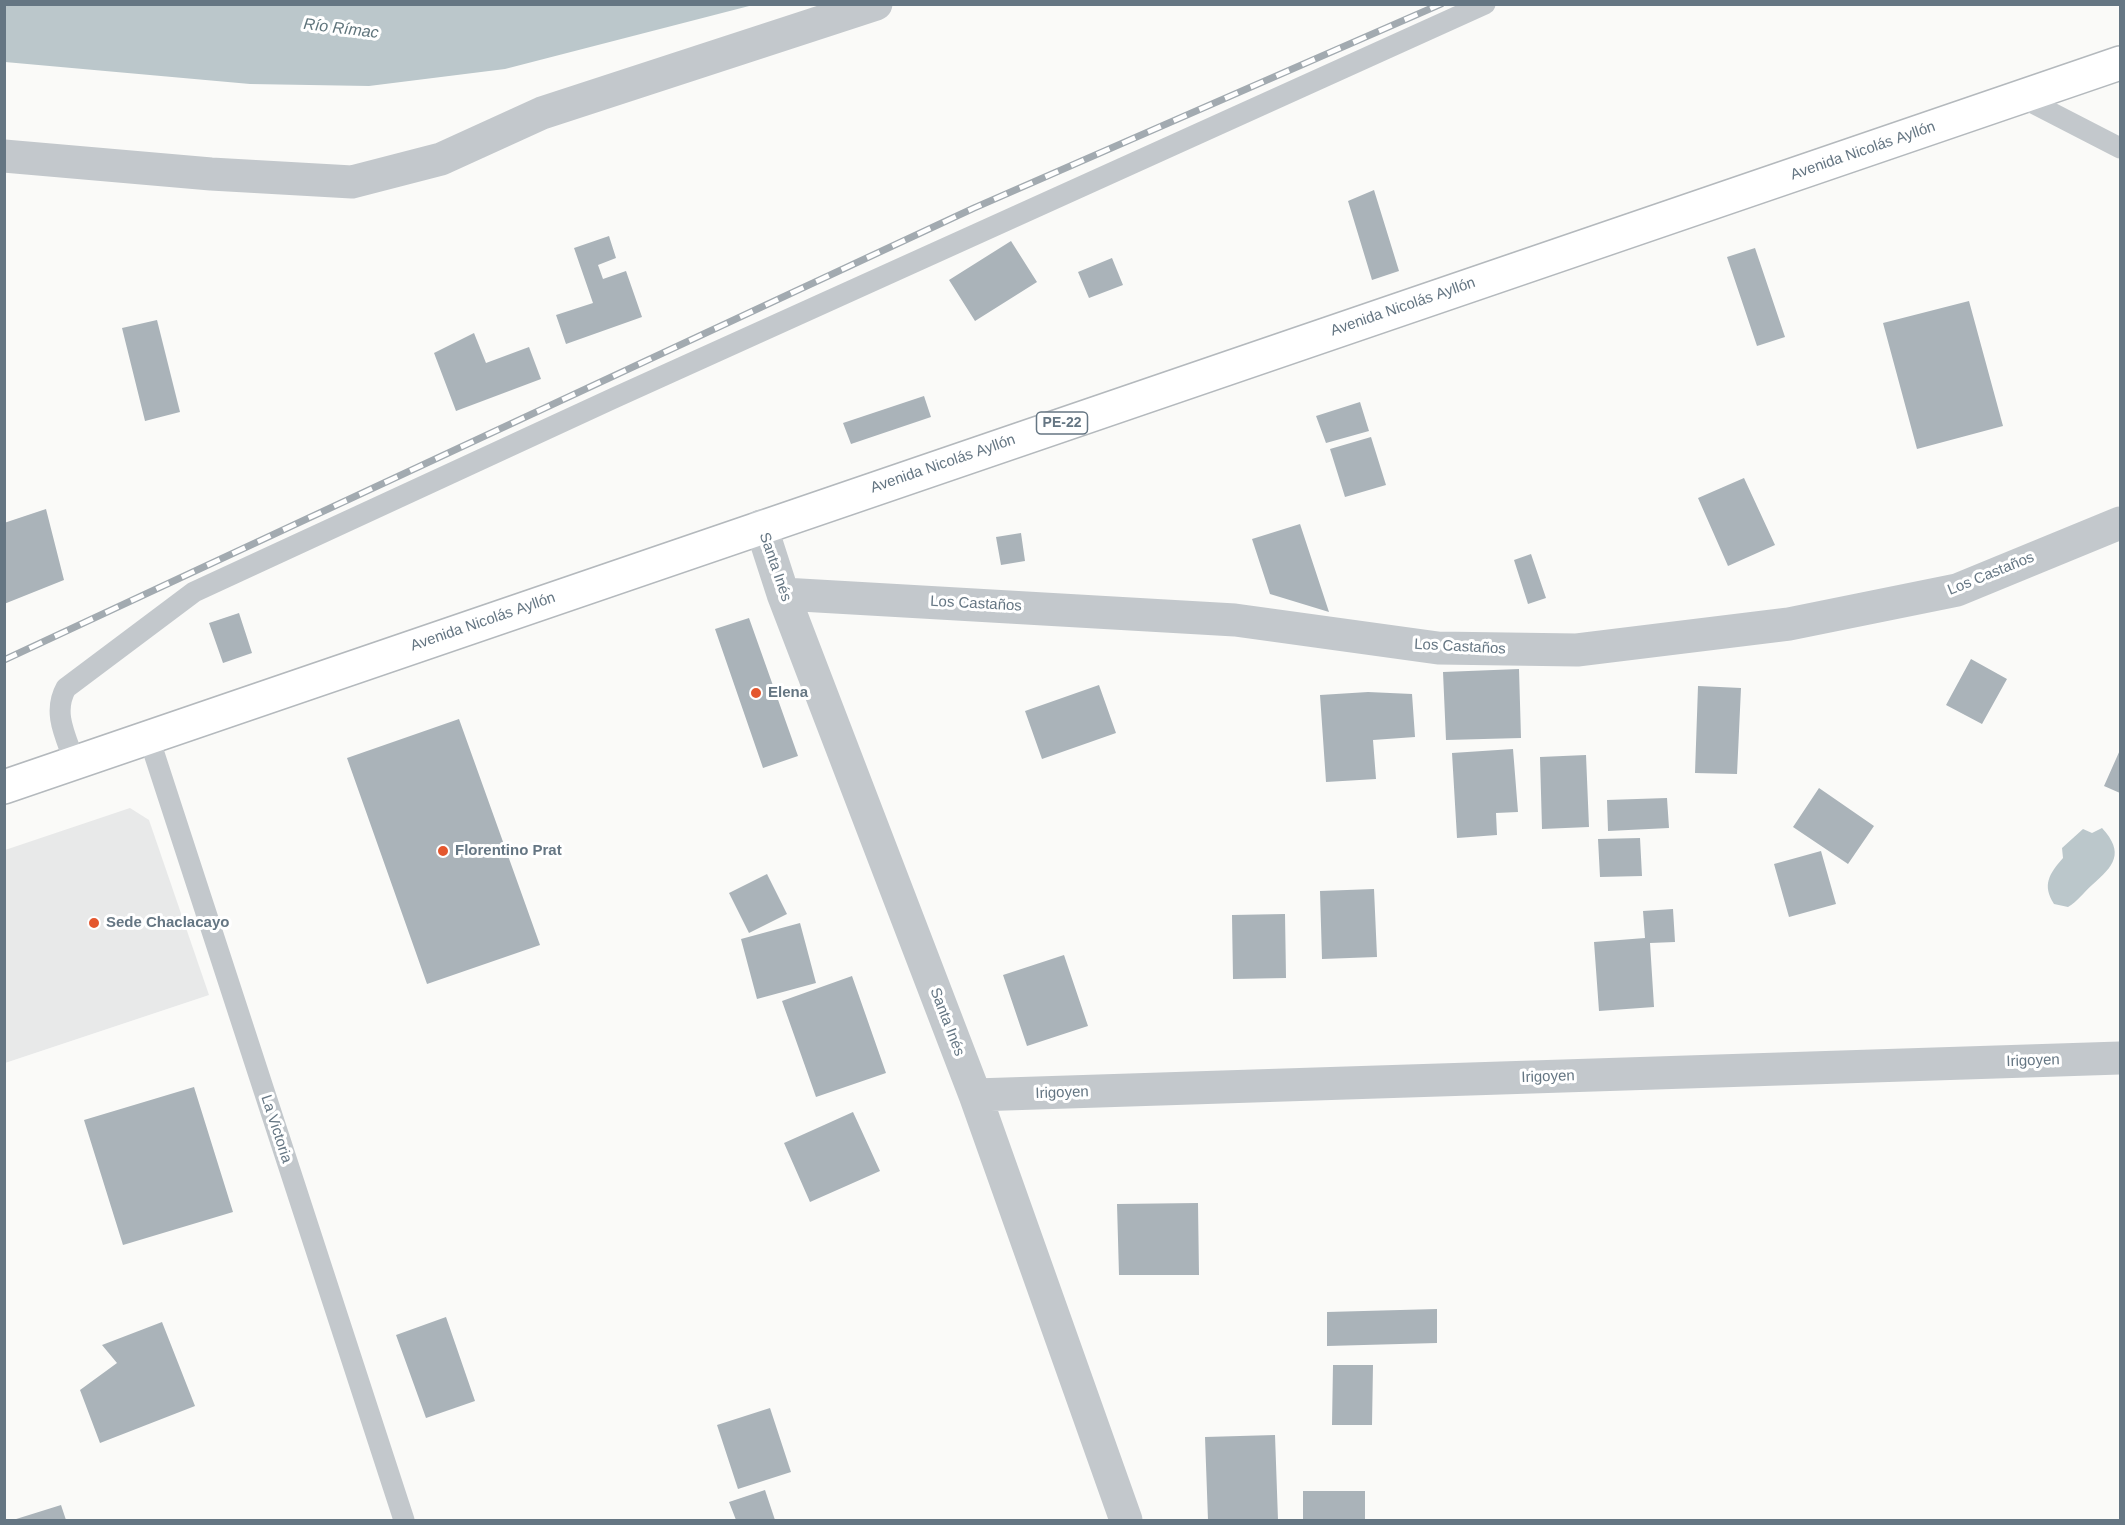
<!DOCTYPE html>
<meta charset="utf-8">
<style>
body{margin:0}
#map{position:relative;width:2125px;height:1525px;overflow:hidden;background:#fafaf8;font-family:Helvetica,sans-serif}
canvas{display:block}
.frame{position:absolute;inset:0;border:6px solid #657683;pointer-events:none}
</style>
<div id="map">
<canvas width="2125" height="1525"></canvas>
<div class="frame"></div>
</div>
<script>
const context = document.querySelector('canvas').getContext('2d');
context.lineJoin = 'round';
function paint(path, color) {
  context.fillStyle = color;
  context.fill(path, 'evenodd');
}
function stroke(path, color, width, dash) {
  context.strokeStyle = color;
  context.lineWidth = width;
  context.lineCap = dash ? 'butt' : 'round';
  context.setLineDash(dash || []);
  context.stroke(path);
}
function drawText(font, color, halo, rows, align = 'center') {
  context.font = font + ' Helvetica,sans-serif';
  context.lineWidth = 6;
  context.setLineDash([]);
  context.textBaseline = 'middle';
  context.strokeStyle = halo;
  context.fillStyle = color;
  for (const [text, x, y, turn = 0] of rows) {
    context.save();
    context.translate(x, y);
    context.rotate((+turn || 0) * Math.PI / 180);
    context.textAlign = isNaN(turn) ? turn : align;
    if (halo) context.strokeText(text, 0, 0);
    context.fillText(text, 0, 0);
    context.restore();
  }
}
paint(new Path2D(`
 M130,808L149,820L209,995L5,1063V850Z`), '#e8e9e9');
paint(new Path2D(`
 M4,5L5,4L753,5L505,69L369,86L250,84L5,62Z
 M2102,828C2125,853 2114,866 2092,885C2083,893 2078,901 2068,907L2054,904C2042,885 2049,874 2063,858L2062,848L2083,829L2092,833Z`), '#bbc7cb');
paint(new Path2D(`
 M1374,190L1399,271L1372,280L1348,201Z
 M609,236L616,258L598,265L603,279L626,271L642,317L566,344L556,315L593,303L574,248Z
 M1011,241L1037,282L975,321L949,280Z
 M1755,248L1785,337L1757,346L1727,257Z
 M1112,258L1123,285L1089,298L1078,272Z
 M1969,301L2003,426L1917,449L1883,323Z
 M157,320L180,412L145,421L122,328Z
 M474,333L486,363L529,347L541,379L456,411L434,353Z
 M924,396L931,417L851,444L843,423Z
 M1360,402L1369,431L1326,443L1316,416Z
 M1371,437L1386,485L1345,497L1330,449Z
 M1744,478L1775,545L1728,566L1698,498Z
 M46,509L64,580L4,604V523Z
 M1300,524L1329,612L1270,594L1252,539Z
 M1021,533L1025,561L1001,565L996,537Z
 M1531,554L1546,598L1528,604L1514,560Z
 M239,613L252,653L223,663L209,623Z
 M749,618L798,756L763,768L715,629Z
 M1971,659L2007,679L1982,724L1946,705Z
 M1519,669L1521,738L1446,740L1443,672Z
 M1099,685L1116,733L1042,759L1025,711Z
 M1698,686L1741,688L1737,774L1695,773Z
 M1368,692L1412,694L1415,737L1373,740L1376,779L1326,782L1320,695Z
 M459,719L540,945L427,984L347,758Z
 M1513,749L1518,812L1496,813L1497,835L1457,838L1452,753Z
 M2120,750V793L2104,786Z
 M1586,755L1589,827L1542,829L1540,757Z
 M1819,788L1874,826L1848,864L1793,827Z
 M1667,798L1669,828L1608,831L1607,800Z
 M1640,838L1642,876L1600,877L1598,839Z
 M1821,851L1836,904L1789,917L1774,864Z
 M767,874L787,914L749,933L729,893Z
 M1374,889L1377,957L1322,959L1320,891Z
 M1673,909L1675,942L1650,943L1654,1007L1599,1011L1594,942L1645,938L1643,911Z
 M1285,914L1286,978L1233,979L1232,915Z
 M800,923L816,983L757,999L741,939Z
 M1064,955L1088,1026L1027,1046L1003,975Z
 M852,976L886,1073L816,1097L782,1001Z
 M194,1087L233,1212L123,1245L84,1120Z
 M853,1112L880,1171L810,1202L784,1143Z
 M1198,1203L1199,1275H1119L1117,1204Z
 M1437,1309V1343L1327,1346V1312Z
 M446,1317L475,1401L426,1418L396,1335Z
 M162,1322L195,1406L100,1443L80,1390L117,1363L102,1345Z
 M1333,1365H1373L1372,1425H1332Z
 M770,1408L791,1472L738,1489L717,1425Z
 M1275,1435L1278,1520H1208L1205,1437Z
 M765,1490L775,1520H736L729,1502Z
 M1303,1491H1365V1520H1303Z
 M61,1505L66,1520H13Z`), '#aab3b9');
const trunk = new Path2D(`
 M4,787L2120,63`);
stroke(trunk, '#b4b9bd', 36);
stroke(new Path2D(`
 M2021,97L2120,148
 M149,738L404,1520
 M75,763C66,737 52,713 66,688L194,592L614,398L1485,4`), '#c3c8cc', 21);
stroke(new Path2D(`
 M4,156L211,174L352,182L441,159L542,113L876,4
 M761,526L783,594L975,1095L1126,1520
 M783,594L1235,620L1438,648L1577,650L1789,624L1957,590L2120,523
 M975,1095L2120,1058`), '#c3c8cc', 33);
stroke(trunk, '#fff', 33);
const rail = new Path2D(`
 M4,660L974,208L1441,4`);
stroke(rail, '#a2aab0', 7);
stroke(rail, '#fff', 4.5, [14]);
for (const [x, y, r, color] of [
 [756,693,6,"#e4572e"],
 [443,851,6,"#e4572e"],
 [94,923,6,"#e4572e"]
]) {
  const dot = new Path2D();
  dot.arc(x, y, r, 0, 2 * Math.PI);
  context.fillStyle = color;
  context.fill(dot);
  stroke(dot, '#fff', 2);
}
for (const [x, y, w] of [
 [1062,423,51]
]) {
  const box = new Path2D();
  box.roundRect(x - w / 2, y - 11, w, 22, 4.5);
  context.fillStyle = '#fff';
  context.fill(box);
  stroke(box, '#657683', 1.5);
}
drawText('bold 14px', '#657683', null, [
 ["PE-22",1062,423]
]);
drawText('15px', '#657683', '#fff', [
 ["Avenida Nicolás Ayllón",1863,151,-19],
 ["Avenida Nicolás Ayllón",1403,307,-19],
 ["Avenida Nicolás Ayllón",943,464,-19],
 ["Santa Inés",775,567,71],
 ["Los Castaños",1991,574,-22],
 ["Los Castaños",976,604,3],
 ["Avenida Nicolás Ayllón",483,622,-19],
 ["Los Castaños",1460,647,3],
 ["Santa Inés",947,1022,69],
 ["Irigoyen",2033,1061,-2],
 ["Irigoyen",1548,1077,-2],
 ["Irigoyen",1062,1093,-2],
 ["La Victoria",276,1129,72]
]);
drawText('bold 15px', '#657683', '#fff', [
 ["Elena",768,693],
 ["Florentino Prat",455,851],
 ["Sede Chaclacayo",106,923]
], 'left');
drawText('italic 16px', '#60757c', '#fff', [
 ["Río Rímac",341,29,7]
]);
</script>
